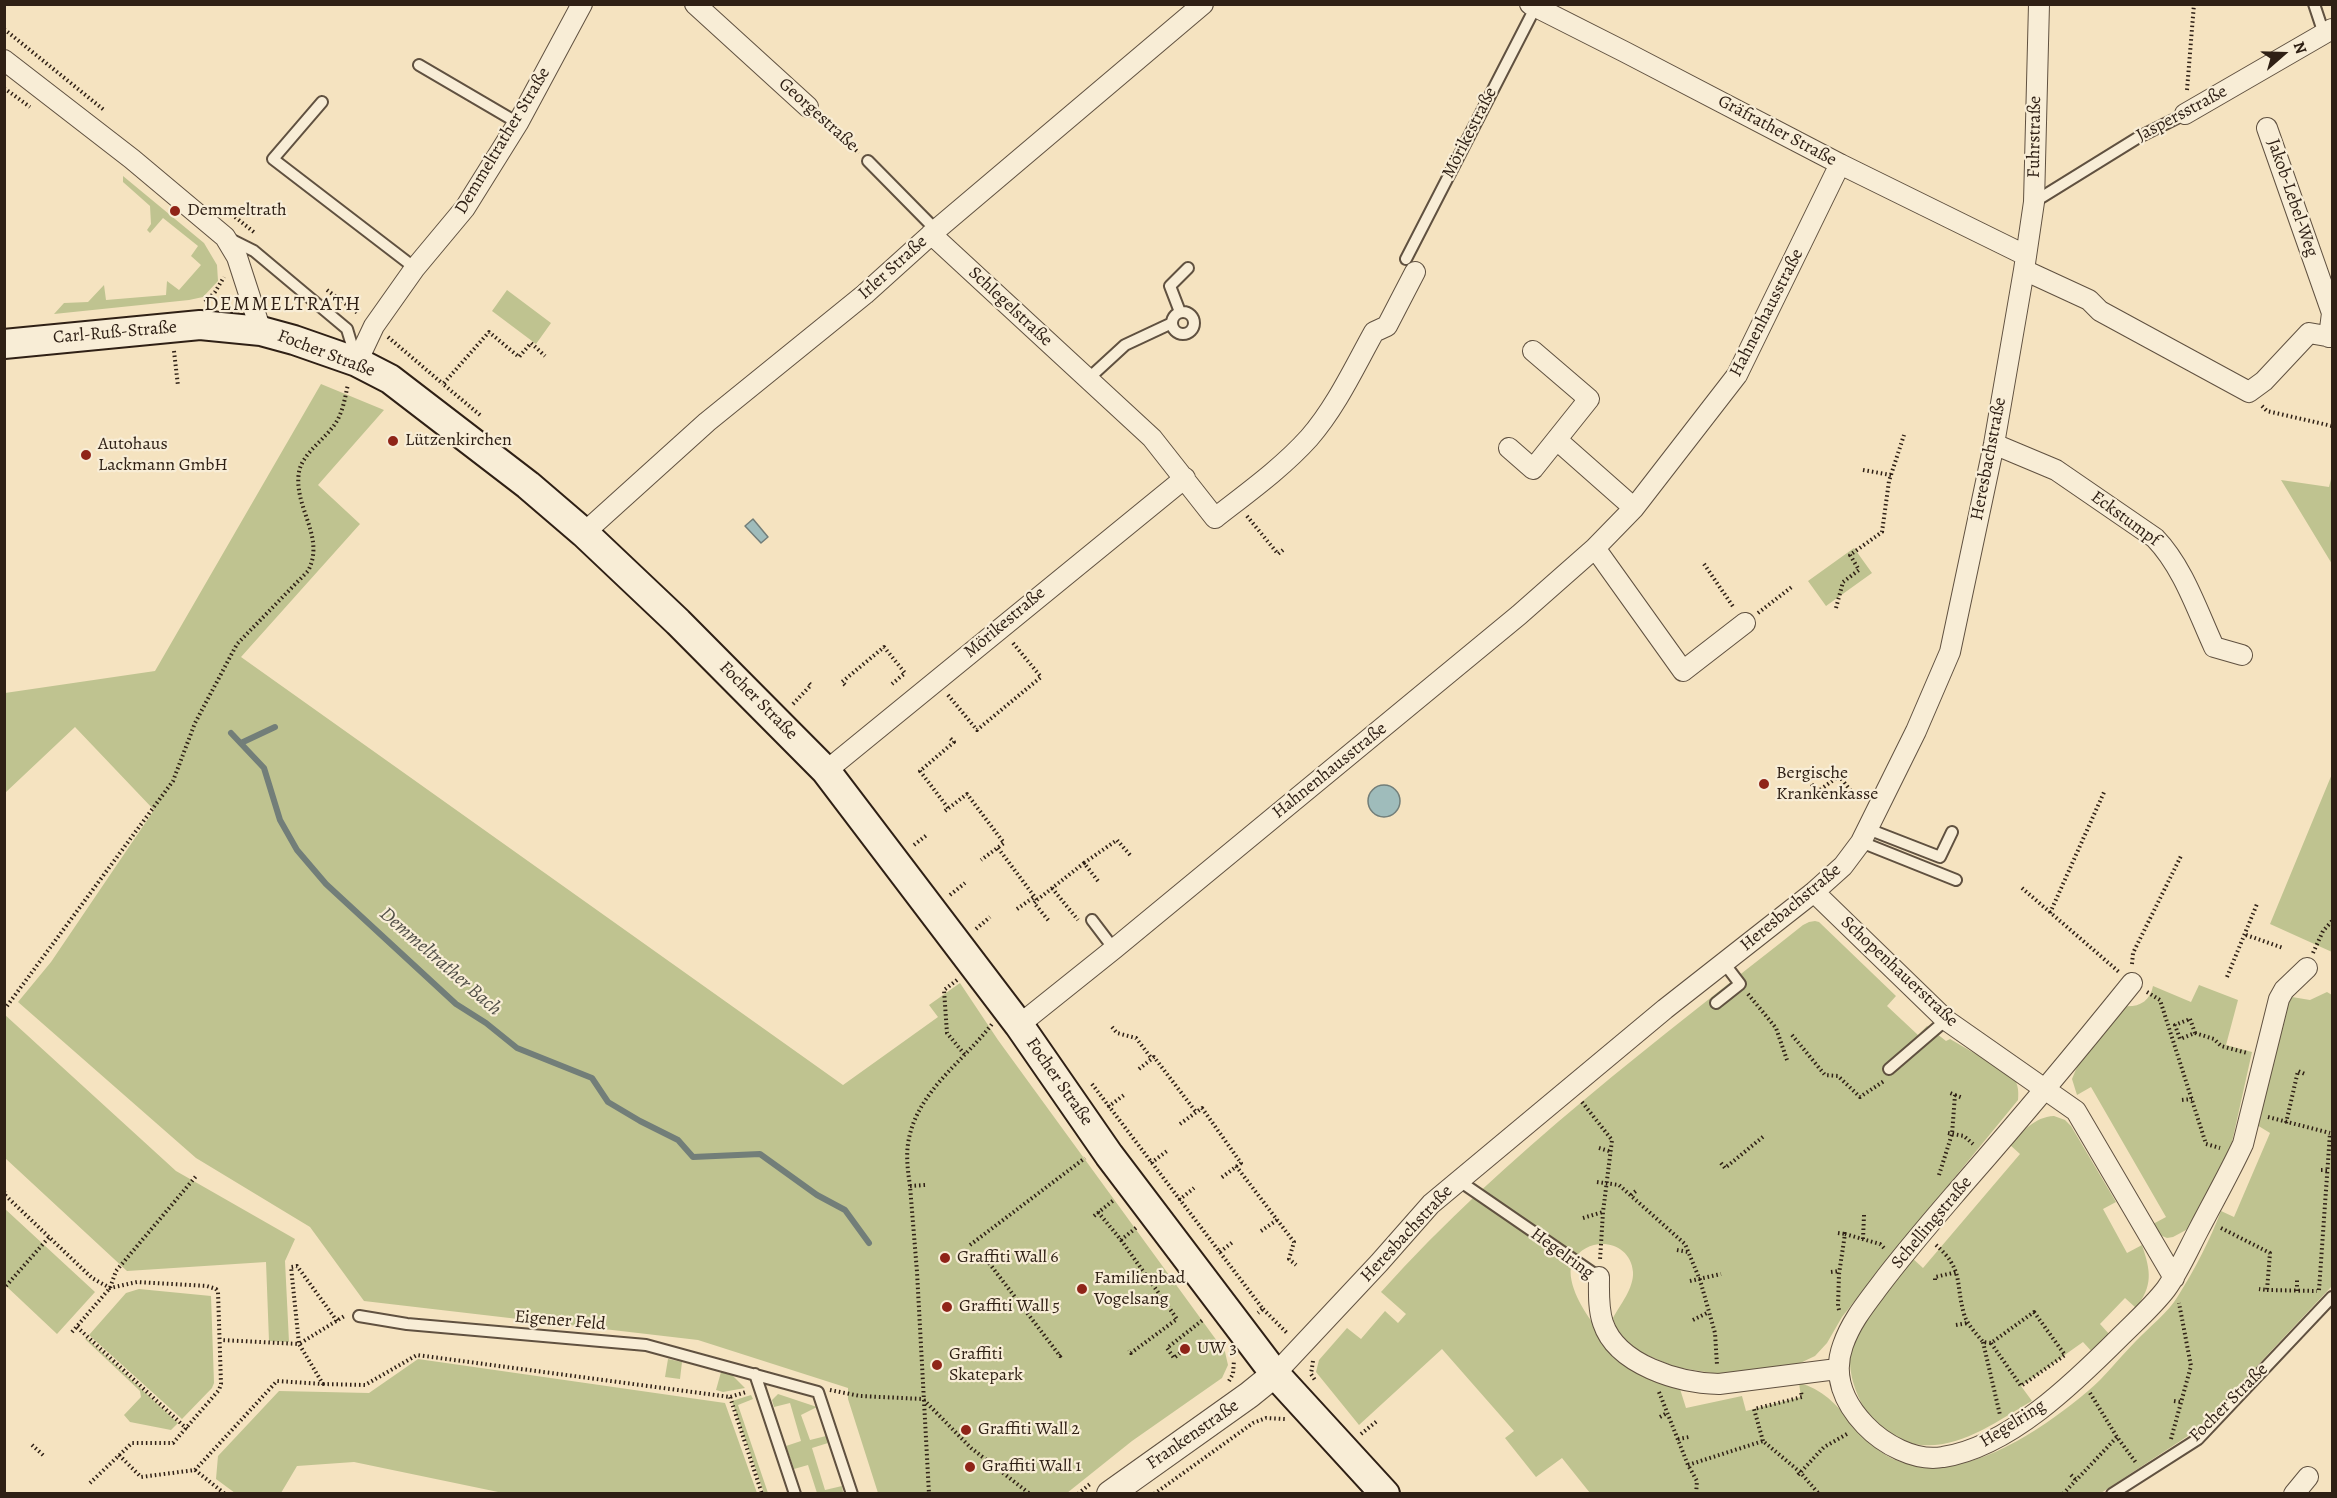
<!DOCTYPE html>
<meta charset="utf-8">
<style>
body{margin:0}
#map{position:relative;width:2337px;height:1498px;overflow:hidden;background:#f5e3c0;font-family:Alegreya,serif}
canvas{display:block}
.frame{position:absolute;inset:0;border:6px solid #2f2015;pointer-events:none}
.north{position:absolute;left:2253px;top:24px;width:60px;height:60px;-webkit-text-stroke:4px #f8edd6;paint-order:stroke;rotate:70deg;font-size:16px;font-weight:700;line-height:24px;text-align:center;color:#2f2015}
.north::after{content:'';display:block;margin:auto;width:21px;height:27px;background:#2f2015;clip-path:polygon(50% 0,100% 100%,50% 72%,0 100%)}
</style>
<div id="map">
<canvas width="2337" height="1498"></canvas>
<div class="frame"></div>
<div class="north">N</div>
</div>
<script>
const context = document.querySelector('canvas').getContext('2d');
context.lineJoin = 'round';
function paint(path, color) {
  context.fillStyle = color;
  context.fill(path, 'evenodd');
}
function stroke(path, color, width, dash) {
  context.strokeStyle = color;
  context.lineWidth = width;
  context.lineCap = dash ? 'butt' : 'round';
  context.setLineDash(dash || []);
  context.stroke(path);
}
function drawText(font, color, halo, rows, align = 'center') {
  context.font = font + ' Alegreya,serif';
  context.lineWidth = 4.5;
  context.setLineDash([]);
  context.textBaseline = 'middle';
  context.strokeStyle = halo;
  context.fillStyle = color;
  for (const [text, x, y, turn = 0] of rows) {
    context.save();
    context.translate(x, y);
    context.rotate((+turn || 0) * Math.PI / 180);
    context.textAlign = isNaN(turn) ? turn : align;
    if (halo) context.strokeText(text, 0, 0);
    context.fillText(text, 0, 0);
    context.restore();
  }
}
paint(new Path2D(`
 M123,176L204,243L217,265L218,281L203,297L189,300L54,314L64,303L88,302L104,285L106,300L166,295L167,281L179,290L201,265L191,256L198,246L163,218L150,233L147,230L151,224L150,206L123,182Z
 M507,290L551,323L536,344L492,311Z
 M321,384L384,410L318,485L360,524L241,657L843,1085L938,1017L929,1005L960,983L998,1040L1225,1352L1228,1365L1222,1378L1132,1441L1067,1493H878L848,1399V1388L698,1340L364,1301L310,1227L196,1158L18,1002L51,962L154,810L75,727L5,793V693L155,671Z
 M2332,475V564L2281,480L2329,487Z
 M1854,548L1872,573L1826,606L1808,581Z
 M2332,774V952L2270,924Z
 M1815,921L1819,922L1896,996L1887,1006L1918,1035L1927,1026L1946,1041L1950,1039L2010,1074C2018,1081 2019,1090 2018,1100L1892,1254L1842,1317L1827,1343L1815,1356L1796,1365L1718,1374L1675,1367L1640,1352L1624,1338L1616,1327L1613,1318C1620,1305 1634,1288 1633,1272C1631,1240 1588,1234 1573,1261C1564,1278 1582,1309 1593,1323C1603,1336 1618,1347 1630,1357C1638,1364 1646,1374 1654,1379C1662,1384 1672,1386 1680,1389L1686,1408L1742,1396L1746,1411L1801,1397L1799,1383C1845,1394 1857,1448 1901,1462C1966,1483 2040,1431 2088,1391C2105,1377 2119,1358 2135,1342C2149,1327 2168,1313 2178,1296C2195,1269 2210,1240 2221,1211L2234,1217L2270,1133L2257,1125L2286,1004L2292,997L2310,1000L2327,992L2332,995V1286L2197,1430L2101,1493H1590L1562,1458L1536,1477L1505,1438L1514,1431L1442,1349L1359,1425L1316,1372L1319,1360L1347,1328L1361,1339L1385,1311L1398,1323L1406,1314L1381,1292C1506,1153 1657,1041 1803,925L1809,922Z
 M2199,985L2238,1000L2226,1045L2252,1052L2230,1151L2191,1225L2186,1230L2173,1237L2167,1238L2160,1235L2153,1224L2166,1217L2091,1087L2077,1095L2072,1079L2079,1062L2122,1006C2138,1008 2150,1002 2153,986L2191,1002Z
 M4,1014L176,1171L295,1239L285,1261L289,1342L269,1341L266,1262L127,1271L5,1158Z
 M2054,1116L2065,1120L2071,1126L2116,1202L2103,1209L2127,1253L2142,1245C2151,1272 2153,1285 2136,1308L2125,1298L2100,1324L2110,1335L2094,1354L2083,1342L2021,1386L2032,1401C1994,1423 1954,1454 1909,1443C1890,1438 1876,1427 1866,1411C1855,1393 1847,1370 1851,1349C1857,1322 1894,1281 1911,1257L1923,1268L2020,1154L2009,1144C2023,1132 2034,1117 2054,1116Z
 M4,1208L95,1292L57,1334L5,1285Z
 M139,1289L211,1296L214,1383L212,1388L182,1419L89,1335L126,1293Z
 M86,1338L178,1423L171,1430L130,1422L124,1415L141,1397L140,1391L85,1339Z
 M418,1359L725,1403L757,1493H503L354,1462L297,1466L281,1493H235L216,1479L218,1456L279,1391L369,1393Z
 M668,1359L682,1362L680,1379L665,1377Z
 M721,1372L732,1375L745,1388L723,1392L716,1390Z
 M778,1394L817,1407L801,1415L810,1440L826,1436L828,1443L812,1448L825,1490L842,1486L843,1492L817,1493L808,1465L794,1469L786,1446L801,1441L790,1403L774,1407L772,1400Z
 M751,1395L753,1399L738,1405L768,1493H764L732,1401Z`), '#bfc390');
const water = new Path2D(`
 M753,519L768,537L761,543L745,526Z
 M1368 801a16 16 0 1 1 32 0a16 16 0 1 1-32 0Z`);
paint(water, '#9fbcbb');
stroke(water, '#727e79', 1.5);
stroke(new Path2D(`
 M231,733L264,768L280,820L297,850L326,884L456,1004L486,1023L517,1048L592,1078L608,1102L640,1121L678,1140L693,1157L760,1154L817,1195L845,1210L869,1243
 M241,743L275,727`), '#727e79', 6);
const service = new Path2D(`
 M2314,4L2324,34
 M419,65L518,123
 M322,102L273,159L415,268
 M868,161L936,230
 M2034,202L2139,137L2185,114
 M230,239L254,251L347,329L356,359
 M1406,259L1535,8
 M1172 323a11 11 0 1 1 22 0a11 11 0 1 1-22 0Z
 M1180,312L1170,286L1188,268
 M1088,379L1125,345L1172,323
 M1868,829L1940,857L1952,832
 M1861,842L1956,880
 M1092,920L1114,949
 M1716,1003L1740,984L1724,963
 M1889,1069L1946,1020
 M1458,1180L1599,1277
 M359,1316L407,1324L646,1345L818,1392L852,1494
 M755,1374L795,1494
 M2112,1494L2198,1439L2332,1297`);
const minor = new Path2D(`
 M695,4L808,107
 M1530,4L1625,52L1840,164L2025,255
 M4,60L132,159L225,237L237,257L261,331
 M2185,114L2332,29
 M2267,128L2332,313L2329,337
 M931,234L1152,438L1215,518C1247,493 1282,468 1309,438C1336,407 1354,368 1374,332L1387,326L1415,272
 M2024,270L2089,300L2100,311L2249,392L2264,381L2309,333L2332,337
 M357,362L374,326L415,268L465,208L518,123L582,4
 M1557,440L1634,508
 M1994,444L2056,470L2155,538C2183,567 2197,610 2214,647L2242,655
 M1509,448L1533,469L1589,399L1533,351
 M584,533L707,422L865,294L936,230L1203,4
 M1595,548L1683,671L1745,623
 M826,771L1185,478
 M1814,892L1946,1020L2076,1111L2174,1278
 M2132,983C2078,1050 2023,1116 1967,1180C1937,1215 1907,1249 1880,1285C1865,1305 1851,1322 1843,1345C1832,1375 1844,1403 1865,1425C1883,1444 1915,1462 1943,1457C2009,1447 2075,1382 2121,1336C2136,1321 2153,1306 2166,1289C2179,1271 2188,1250 2198,1231C2213,1202 2229,1174 2243,1144L2279,999L2284,990L2307,968
 M1019,1025L1114,949L1519,615L1595,548L1634,508L1737,375L1840,164
 M1599,1277C1599,1291 1598,1309 1603,1323C1617,1365 1679,1383 1719,1384L1837,1369
 M1275,1374L1379,1263L1431,1204L1665,1009L1814,892L1843,866L1861,842L1916,731L1950,652L1994,444L2024,270L2034,202L2039,4
 M2294,1494L2308,1477`);
const tertiary = new Path2D(`
 M1110,1494L1249,1395L1275,1374`);
const secondary = new Path2D(`
 M4,344L200,325L261,331L294,340L357,362L390,379L528,485L584,533L678,622L826,771L1019,1025L1109,1155L1275,1374L1385,1494`);
stroke(service, '#605140', 14);
stroke(minor, '#605140', 22);
stroke(tertiary, '#605140', 28);
stroke(secondary, '#2f2015', 32);
stroke(new Path2D(`
 M4,29L104,110
 M4,88L30,107
 M2187,90L2194,4
 M822,120L859,153
 M235,217L255,233
 M327,290L359,314
 M205,302L215,292L224,277
 M388,337L443,384
 M174,351L178,386
 M2262,406L2267,411L2332,426
 M480,415L443,384L489,332L519,357L531,343L545,356
 M1863,470L1891,475
 M1247,516L1278,554L1283,550
 M1704,564L1734,608
 M1836,608L1843,582L1859,570L1850,555L1882,532L1889,481L1904,435
 M1758,613L1793,586
 M845,685L842,682L884,647L905,673L892,684
 M948,695L977,730L1041,677L1013,643
 M793,704L811,685L809,683
 M1804,773L1817,792L1839,776L1855,796L1862,799
 M948,808L920,771L954,742L950,738
 M945,811L967,794L1004,843L981,860
 M914,845L928,834
 M998,848L1037,900L1034,903L1049,921
 M1084,863L1117,840L1130,855
 M1052,888L1078,920
 M2022,888L2119,972
 M950,895L965,883
 M1037,900L1084,863L1098,881
 M1017,909L1034,897
 M2050,913L2105,790
 M976,929L990,917
 M2246,935L2283,948
 M2313,953L2323,931L2332,921
 M2132,964L2133,953L2181,856
 M2227,977L2257,904
 M957,980L944,990L947,1033L965,1055
 M2147,992L2160,1000L2206,1144L2220,1148
 M1748,994L1776,1028L1787,1060
 M7,1006L173,781L195,723L237,644L308,571C326,537 293,507 299,472C302,454 325,439 335,424C343,412 345,398 348,384
 M2190,1019L2195,1033L2180,1039L2175,1025Z
 M1112,1027L1117,1033L1136,1038L1152,1059
 M2195,1033L2214,1039L2221,1046L2247,1053
 M1792,1035L1825,1075L1838,1076L1860,1097L1884,1081
 M1139,1069L1154,1057L1196,1112
 M1092,1084L1263,1309L1258,1313
 M1955,1095L1963,1098
 M2182,1100L2192,1099
 M1582,1102L1612,1140L1603,1212L1600,1260
 M1108,1107L1124,1095
 M2268,1117L2330,1133
 M2286,1123L2298,1071L2305,1074
 M1180,1124L1202,1108L1241,1163L1221,1178
 M1948,1133L1964,1136L1973,1144
 M1599,1148L1612,1152
 M1151,1163L1167,1151
 M1721,1163L1725,1168L1764,1136
 M1236,1166L1294,1242L1289,1259L1296,1265
 M2321,1170H2328
 M1939,1175L1952,1134L1955,1095L1950,1093
 M1597,1182L1619,1185L1685,1244L1700,1280L1715,1333L1717,1365
 M925,1185L910,1186L917,1272L929,1494
 M910,1186C908,1172 906,1158 908,1144C915,1093 963,1062 992,1024
 M4,1191L5,1195L92,1278L110,1288L137,1282L207,1286L216,1289L218,1292L221,1384L219,1390L173,1443H132L90,1483
 M1631,1195L1637,1190
 M1179,1200L1194,1188
 M1098,1212L1121,1240L1137,1227
 M1094,1216L1115,1199
 M1583,1218L1603,1212
 M2221,1228L2270,1253L2267,1290L2259,1289
 M1261,1231L1277,1220
 M1838,1233L1845,1234
 M1863,1239L1864,1215
 M1121,1240L1177,1319L1131,1353L1129,1350
 M970,1245L1085,1158
 M1936,1245C1964,1270 1955,1282 1964,1314C1967,1325 1977,1334 1983,1342L1991,1343
 M1677,1250L1688,1252
 M1220,1252L1234,1241
 M989,1263L1060,1356L1063,1353
 M1831,1272L1839,1271
 M1935,1280V1277L1957,1272
 M1690,1281L1721,1274
 M6,1286L50,1236
 M2267,1290L2317,1291
 M2319,1290L2330,1133
 M2297,1291V1279
 M1263,1309L1288,1334
 M1839,1310L1838,1306L1839,1274L1845,1234L1880,1244L1886,1250
 M2034,1312L2065,1355L2021,1386L1991,1343Z
 M1693,1320L1709,1312
 M337,1321L297,1266L291,1267L299,1344L346,1315
 M1956,1325L1968,1323
 M77,1327L187,1429
 M72,1332L110,1288L116,1271L197,1175
 M1983,1342L2000,1415
 M1180,1353L1174,1358L1167,1348L1204,1319
 M1313,1361L1311,1374L1315,1380
 M1229,1381L1233,1374L1234,1360
 M323,1384L365,1385L417,1355L730,1397L746,1392
 M830,1390L860,1396L923,1399L971,1448L1030,1494
 M1659,1392L1688,1465L1697,1481L1696,1494
 M2090,1393L2117,1437L2137,1464
 M730,1397L762,1494
 M2174,1401L2181,1402
 M1660,1417L1667,1413
 M1361,1434L1377,1421
 M1678,1439L1689,1437
 M2171,1439L2191,1366L2179,1303
 M1763,1441L1754,1409L1802,1397L1801,1392
 M32,1445L44,1456
 M119,1455L141,1477L195,1470L277,1381L323,1384L299,1344L221,1340
 M1688,1465L1763,1441L1800,1472L1819,1494
 M195,1470L225,1494
 M1798,1475L1824,1447L1847,1434
 M2071,1475L2076,1480
 M1078,1494L1090,1484
 M1154,1494L1253,1423L1266,1418L1285,1419
 M2063,1494L2117,1437`), '#2f2015', 4, [1.5, 3]);
stroke(service, '#f8edd6', 10);
stroke(minor, '#f8edd6', 20);
stroke(tertiary, '#f8edd6', 26);
stroke(secondary, '#f8edd6', 28);
for (const [x, y, r, color] of [
 [175,211,6,"#8f2418"],
 [393,441,6,"#8f2418"],
 [86,455,6,"#8f2418"],
 [1764,784,6,"#8f2418"],
 [945,1258,6,"#8f2418"],
 [1082,1289,6,"#8f2418"],
 [947,1307,6,"#8f2418"],
 [1185,1349,6,"#8f2418"],
 [937,1365,6,"#8f2418"],
 [966,1430,6,"#8f2418"],
 [970,1467,6,"#8f2418"]
]) {
  const dot = new Path2D();
  dot.arc(x, y, r, 0, 2 * Math.PI);
  context.fillStyle = color;
  context.fill(dot);
  stroke(dot, '#f8edd6', 2);
}
drawText('18px', '#2f2015', '#f8edd6', [
 ["Jaspersstraße",2182,114,-28],
 ["Georgestraße",818,115,42],
 ["Gräfrather Straße",1777,131,28],
 ["Mörikestraße",1470,133,-63],
 ["Fuhrstraße",2035,137,-89],
 ["Demmeltrather Straße",503,141,-59],
 ["Jakob-Lebel-Weg",2292,198,71],
 ["Irler Straße",893,268,-42],
 ["Schlegelstraße",1010,307,43],
 ["Hahnenhausstraße",1767,313,-63],
 ["Carl-Ruß-Straße",115,333,-5],
 ["Focher Straße",326,354,21],
 ["Heresbachstraße",1989,459,-79],
 ["Eckstumpf",2125,519,36],
 ["Mörikestraße",1005,623,-40],
 ["Focher Straße",758,701,45],
 ["Hahnenhausstraße",1330,771,-39],
 ["Heresbachstraße",1791,908,-40],
 ["Schopenhauerstraße",1899,972,43],
 ["Focher Straße",1059,1082,55],
 ["Schellingstraße",1932,1223,-50],
 ["Heresbachstraße",1407,1234,-47],
 ["Hegelring",1562,1254,36],
 ["Eigener Feld",560,1321,5],
 ["Focher Straße",2229,1403,-45],
 ["Hegelring",2013,1424,-32],
 ["Frankenstraße",1193,1435,-35]
]);
drawText('18px', '#2f2015', '#f8edd6', [
 ["Demmeltrath",187,211],
 ["Lützenkirchen",405,441],
 ["Autohaus",98,445],
 ["Lackmann GmbH",98,466],
 ["Bergische",1776,774],
 ["Krankenkasse",1776,795],
 ["Graffiti Wall 6",957,1258],
 ["Familienbad",1094,1279],
 ["Vogelsang",1094,1300],
 ["Graffiti Wall 5",959,1307],
 ["UW 3",1197,1349],
 ["Graffiti",949,1355],
 ["Skatepark",949,1376],
 ["Graffiti Wall 2",978,1430],
 ["Graffiti Wall 1",982,1467]
], 'left');
context.letterSpacing = '1.5px';
drawText('20px', '#2f2015', '#f8edd6', [
 ["DEMMELTRATH",283,305]
]);
context.letterSpacing = '0px';
drawText('italic 20px', '#514f47', '#f8edd6', [
 ["Demmeltrather Bach",440,962,41]
]);
</script>
